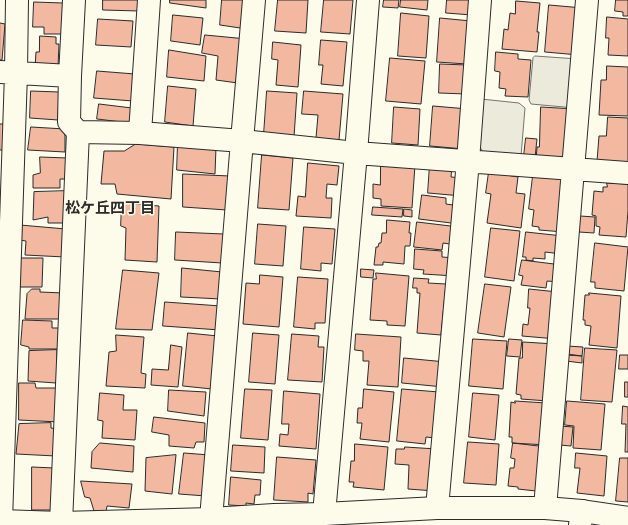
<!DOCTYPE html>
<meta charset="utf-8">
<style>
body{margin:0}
canvas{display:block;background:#fdfbea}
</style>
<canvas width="628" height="525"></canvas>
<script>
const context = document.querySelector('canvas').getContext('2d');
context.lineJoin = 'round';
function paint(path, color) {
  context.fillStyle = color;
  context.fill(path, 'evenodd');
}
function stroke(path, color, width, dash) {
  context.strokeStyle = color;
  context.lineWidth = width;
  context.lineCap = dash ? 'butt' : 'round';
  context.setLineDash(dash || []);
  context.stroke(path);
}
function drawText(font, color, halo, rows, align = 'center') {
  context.font = font + ' "Exo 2","Noto Sans JP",sans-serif';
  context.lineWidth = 3;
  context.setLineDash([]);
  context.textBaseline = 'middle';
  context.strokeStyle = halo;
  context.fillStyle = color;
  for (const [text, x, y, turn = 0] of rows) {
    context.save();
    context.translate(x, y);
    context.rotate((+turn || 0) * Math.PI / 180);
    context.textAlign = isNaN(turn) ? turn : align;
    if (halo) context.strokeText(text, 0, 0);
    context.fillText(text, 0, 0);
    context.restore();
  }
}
const parking = new Path2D(`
 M535,56L578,59L575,108L531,104L529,100L533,58Z
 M481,99L519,103L525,108L521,156L484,153L477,143Z`);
paint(parking, '#eceadb');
stroke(parking, '#74746e', 1);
const building = new Path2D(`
 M103,0H140L139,11L103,10Z
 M170,0H206V8L170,3Z
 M222,0H249L247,29L220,25Z
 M278,0H308L306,33L275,31Z
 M324,0H353L350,34L321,32Z
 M384,0H399L398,8L383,7Z
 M401,0H428L427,10L400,7Z
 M447,0H474L472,15L446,13Z
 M616,0H628V16H623V12L615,11Z
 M516,1L540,3L537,32H539L537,52L502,49L504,29L508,30L510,13L515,14Z
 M34,2L63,3L62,34H44V27H33Z
 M549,5L583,8L579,55L545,52Z
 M401,13L429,16L426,58L398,56Z
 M173,15L203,18L200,45L171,41Z
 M607,17L628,19V56L608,55L609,38H606Z
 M440,18L471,21L467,64L437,62Z
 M98,19L133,21L131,47L96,45Z
 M0,23L5,24L2,60H0Z
 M205,35L247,39L238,83L216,80L218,56L202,53Z
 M40,36L56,37V44H59L58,67L35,68L36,52H39Z
 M321,40L347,42L343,86L321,84L323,65H319Z
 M273,42L301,45L298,87L276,85L278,60L272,59Z
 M169,50L206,56L204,81L167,77Z
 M496,52L518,54V59L531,60L528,97L505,96L506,89L499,88L500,72L495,71Z
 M390,58L425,61L421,104L386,101Z
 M440,64L467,65L466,94L439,93Z
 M607,66L628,67V116L599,115L601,80H606Z
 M97,71L135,74L133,101L94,98Z
 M168,86L196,89L193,126L165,122Z
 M31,91L59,92L58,120L30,118Z
 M267,91L297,93L294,137L264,134Z
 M304,91L343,94L339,140L316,138L318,115L302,114Z
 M99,104L132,108L130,123L97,119Z
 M433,106L468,109L464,149L430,146Z
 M394,107L420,109L418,145L392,143Z
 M541,107L575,109L571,160H536L537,147H539Z
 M608,117L628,118V169L597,161L599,136H606Z
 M0,124H5L3,150H0Z
 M31,127L65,129V152L28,150Z
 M526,138L537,139L535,158L524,156Z
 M178,142L216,147L215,174L177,170Z
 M136,144L174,147L171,199L117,194L115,184H101L104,151H124Z
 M262,155L293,158L289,210L258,208Z
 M40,157L68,158L67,179H60V188H33V175L40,173Z
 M308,163L339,166L337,185L327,184L326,198H332L331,218L296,216L298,196L305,197Z
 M381,163L415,165L412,208L381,206V199L373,198V184L380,185Z
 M430,164L452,166L451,177L463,178L462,196L428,193Z
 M489,172L518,177L516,193L525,194L521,228L487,223L491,194L486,193Z
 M183,174L230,176L227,210L183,207Z
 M533,176L563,179L564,232L539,230V227L532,226L534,210L529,209Z
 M607,183L628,184V211L626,237L599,235L600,227L596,226V216L592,215L594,191L603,192V187H607Z
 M67,191L66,223H48V217L33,220L34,192Z
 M422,195L446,198V204L460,206L459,224L419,219Z
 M122,203L159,206L157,262L125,260L126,228L121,226Z
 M373,207L403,209L402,217L372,215Z
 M404,209L412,210V217L404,216Z
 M580,216L595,217L594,233L579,232Z
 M387,220L410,222L409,233H411L410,246H405L404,264L383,262V265H374L376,247H378L379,243H381L382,233H386Z
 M417,222L459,227L457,245L443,243L442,250L414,247Z
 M258,224L286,226L283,266L255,264Z
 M20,225L66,229L65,257L25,255L26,241L19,240Z
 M304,227L335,229L332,264L321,263V271L301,269Z
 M491,228L520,231L514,281L485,277Z
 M176,232L224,234L222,263L175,260Z
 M526,232L563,236L562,254L545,252V259L533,258V261L526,260V257H523Z
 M595,243L628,247L624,291L595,288V282H591Z
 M415,249L442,251V257L456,258L455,276L423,274L424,270L414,269Z
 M18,258H43L42,287H17Z
 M522,260L562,265L560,282L547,281L546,288L521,285L523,276L519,275Z
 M182,268L222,272L221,299L181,297Z
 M361,269L374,270L373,278L361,277Z
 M123,270L159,273L152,330L116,329Z
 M376,273L409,276L405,326L387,325V321L370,320L373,279H376Z
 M260,275L283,277L279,327L243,324L246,283L259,284Z
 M298,277L328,279L325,323H315V329L294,327Z
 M414,278L429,279L428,283L446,284L441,335L417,333L420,293H417V288H413Z
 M485,284L511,287L504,337L478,333Z
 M32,289H40V292L64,293L63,319H25L27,294Z
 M529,289L558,292L557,339L522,336L523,324L528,325L530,308H528Z
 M589,293L621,296L617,348L589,345L591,326L585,325V320H583L585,295H589Z
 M165,302L221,306L220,330L163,326Z
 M23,320L52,321V328H60L59,349H29V347L21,345Z
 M188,333L218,336L212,389L183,386Z
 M253,333L279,335L275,384L249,382Z
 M292,334L319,336L318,347H324L322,382L288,380Z
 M356,334L401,337L398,387L367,385L369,361H363V351L355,350Z
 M116,335L144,337L141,373L146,374L145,388L106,386L109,352L116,351Z
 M473,339L507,341L503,389L469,386Z
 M509,339L522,340L520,357L507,356Z
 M523,342L555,344L548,401L521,399V395L516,394L519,358H522Z
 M171,345L182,347L178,387L151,385L152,369L168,370Z
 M567,346L583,347L582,356L567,354Z
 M585,348L617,350L612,402L581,400Z
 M57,350V361L63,362L56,383L28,381L29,351Z
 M566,355L582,356V363L566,361Z
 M620,355H628V369H619Z
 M404,358L446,362L444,387L402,383Z
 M625,382H628V397H625Z
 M19,383H35L36,388H60L59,422L19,420Z
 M245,389L272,390L268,440L241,438Z
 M364,389L394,392L389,442L360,439L362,423H357L358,408H362Z
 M402,389L439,392L435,438L426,437L425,444L397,441Z
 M169,390L206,392L204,416L168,411Z
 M284,391L320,394L316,449L279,446L280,434L288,435L289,424H282Z
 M100,393L124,395L123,410H137L135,440L102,438L103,421L98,420Z
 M473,393L499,395L495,440L469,437Z
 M515,401L546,403L547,445L512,443V437H509L511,402L515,403Z
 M567,401L605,404L601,450L573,448L574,426L565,425Z
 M623,406L628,407V452H625L626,424H622Z
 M154,417L205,423L204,442H196L194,448L169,446V435L152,432Z
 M51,423V428L58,429L56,456L16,454L19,424Z
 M560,426L573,427L571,446L559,445Z
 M468,442L499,444L496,485L464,483Z
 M100,443L134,446L133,472L91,468L92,452Z
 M513,443L547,447L545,492L518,489V487L508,486L510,468H514L515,459L511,458Z
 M355,444L388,447L384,490L353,487L354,482H349L351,461H354Z
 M233,445L265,447L264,473L231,471Z
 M405,447L437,449L435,491L408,489L409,465L395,464L396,449H404Z
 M184,453L210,455L206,496L179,494Z
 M576,453L607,456L604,496L577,493L580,468H575Z
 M176,455L172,494L145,491L146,458Z
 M277,457L316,460L313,494L308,493V502L274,500Z
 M620,458H628V502L616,501Z
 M32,467L54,468L53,510H32Z
 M231,477L261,480L260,495H255L254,504L246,503V506L229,505Z
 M81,481L132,484L129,508L107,506L106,512L94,511L90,498L85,497Z`);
paint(building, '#f2b8a0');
stroke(building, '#2b2b2b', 1);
const street = new Path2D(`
 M0,72L70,76
 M78,132L140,133L242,141L356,153L628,173
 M140,133L149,0
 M437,508L468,161L480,0
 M545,508L587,0
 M324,514L356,153L368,0
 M211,519L242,141L254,0
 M1,521L16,73L17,0
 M61,523L78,132L69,122L70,76L74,0
 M580,525L582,511`);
const secondary = new Path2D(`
 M0,521L61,523L211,519L274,515L324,514L437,508H545L582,511L628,518`);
stroke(street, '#2b2b2b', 24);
stroke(secondary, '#2b2b2b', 24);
stroke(street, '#fdfbea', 22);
stroke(secondary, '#fdfbea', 22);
drawText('bold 15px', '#2b2b2b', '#fdfbea', [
 ["松ケ丘四丁目",110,208]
]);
</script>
